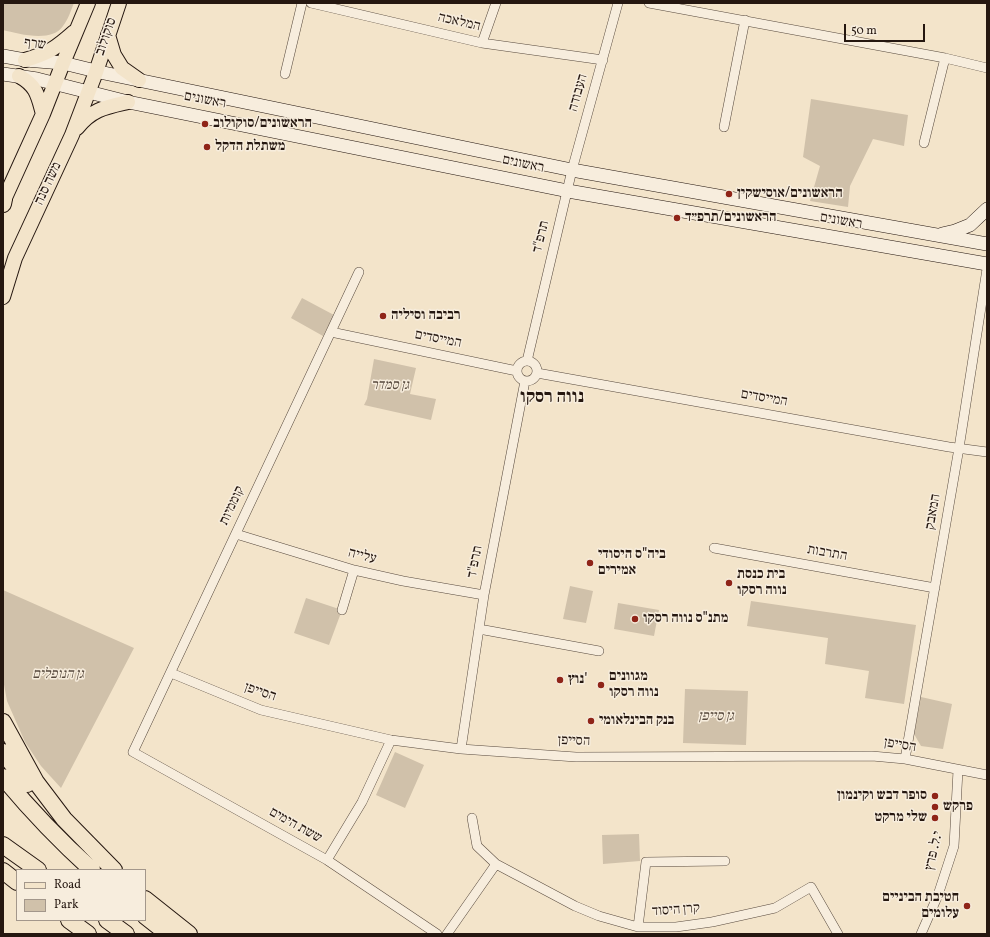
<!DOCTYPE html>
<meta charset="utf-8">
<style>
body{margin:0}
#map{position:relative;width:990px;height:937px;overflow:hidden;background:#f3e4ca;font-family:Vollkorn,serif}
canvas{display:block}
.frame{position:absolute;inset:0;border:4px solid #251710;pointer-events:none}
.legend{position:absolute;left:16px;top:869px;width:130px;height:52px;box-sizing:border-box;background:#f7eddd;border:1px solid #a3978b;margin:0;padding:5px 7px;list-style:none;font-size:12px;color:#251710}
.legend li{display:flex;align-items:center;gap:8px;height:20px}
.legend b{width:20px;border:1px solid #a3978b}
.scale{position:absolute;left:844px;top:24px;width:81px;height:18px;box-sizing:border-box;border:2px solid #251710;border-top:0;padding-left:5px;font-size:12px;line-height:14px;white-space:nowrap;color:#251710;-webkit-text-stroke:3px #f7eddd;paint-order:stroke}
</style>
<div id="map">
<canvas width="990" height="937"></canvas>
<div class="frame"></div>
<ul class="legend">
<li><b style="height:5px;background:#f3e4ca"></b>Road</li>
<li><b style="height:11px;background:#d0c1aa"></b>Park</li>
</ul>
<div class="scale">50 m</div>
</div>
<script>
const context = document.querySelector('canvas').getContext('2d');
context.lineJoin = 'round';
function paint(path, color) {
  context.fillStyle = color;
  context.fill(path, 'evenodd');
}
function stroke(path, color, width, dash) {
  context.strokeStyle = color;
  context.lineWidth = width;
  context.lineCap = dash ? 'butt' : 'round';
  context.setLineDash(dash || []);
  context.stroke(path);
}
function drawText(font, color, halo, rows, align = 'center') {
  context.font = font + ' Vollkorn,"Frank Ruhl Libre",serif';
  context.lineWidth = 3;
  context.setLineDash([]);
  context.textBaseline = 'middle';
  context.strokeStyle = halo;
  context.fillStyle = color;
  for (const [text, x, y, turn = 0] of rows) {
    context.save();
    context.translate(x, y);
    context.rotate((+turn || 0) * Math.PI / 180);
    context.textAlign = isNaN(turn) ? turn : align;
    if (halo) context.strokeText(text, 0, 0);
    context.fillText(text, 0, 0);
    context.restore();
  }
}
paint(new Path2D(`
 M3,3H74C71,10 68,20 63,26C52,43 19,34 3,30Z
 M811,99L908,115L904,146L873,139L850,186L848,207L810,201L820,166L803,157Z
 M302,298L334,315L323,336L291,318Z
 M374,359L416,368L410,394L436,399L431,420L364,405L367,399Z
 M570,586L593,591L586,623L563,619Z
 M3,590L134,648L61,788L41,766L25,742L7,701L3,679Z
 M306,598L342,610L329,645L294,633Z
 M751,601L916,625L904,704L865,698L869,671L825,664L828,638L747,626Z
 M618,603L659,610L654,636L614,629Z
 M685,689L748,691L746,745L683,743Z
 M921,697L952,704L943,749L921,746L914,734Z
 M395,752L424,765L405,808L376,795Z
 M639,834L640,861L603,864L602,835Z`), '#d0c1aa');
const street = new Path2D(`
 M311,3L482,43L603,60
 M649,3L945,58L987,68
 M482,43L496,3
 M285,74L302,3
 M724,127L745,20
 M924,143L945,58
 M359,272L133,752L327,860L437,934
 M331,332L517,371
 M527,361L572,170L618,3
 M517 371a10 10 0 1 1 20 0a10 10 0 1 1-20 0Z
 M537,373L949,447L987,452
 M236,534L354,570L403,581L484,595
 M714,548L935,588
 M342,610L354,570
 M479,629L599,651
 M171,673L261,710L391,740L461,749L576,757L872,756L905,759L987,775
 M461,749L484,595L525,381
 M905,759L959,448L987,269
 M472,818L477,846L496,864L575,906L599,916L638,927H676L712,922L775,908L811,887L838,934
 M327,860L362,802L391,740
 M638,927L646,862L725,861
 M447,934L496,864
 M921,934L938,895L954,846L958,770`);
const secondary = new Path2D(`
 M3,56L25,60L63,63L104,73L572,170L987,244
 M3,74L37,79L128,102L568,191L987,264
 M942,234L955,231L970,225L987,209`);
const primary = new Path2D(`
 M108,35L114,55L122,68L139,80
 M25,60C49,53 56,48 74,32
 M19,76C37,86 38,96 43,114
 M77,128C92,109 106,107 128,102
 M3,202L43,114L63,63L88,3
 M3,297L15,258L72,135L96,72L119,3`);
const highway = new Path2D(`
 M3,204L4,199
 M3,722L36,782L64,819L114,870
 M3,752L27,784
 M3,777C31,811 59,840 92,870
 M3,845L38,870
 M3,871L17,882
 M145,899L189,934
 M145,916L168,934
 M69,920L88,934
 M107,920L126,934`);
stroke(street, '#584a3e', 10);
stroke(secondary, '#251710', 14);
stroke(primary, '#251710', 16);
stroke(highway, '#251710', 18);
stroke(street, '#f7eddd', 9);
stroke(secondary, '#f7eddd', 13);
stroke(primary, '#f3e4ca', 14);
stroke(highway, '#f3e4ca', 16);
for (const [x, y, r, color] of [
 [205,124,4,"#8f2418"],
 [207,147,4,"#8f2418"],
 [729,194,4,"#8f2418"],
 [677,218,4,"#8f2418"],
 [383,316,4,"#8f2418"],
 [590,563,4,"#8f2418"],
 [729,583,4,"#8f2418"],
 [635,619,4,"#8f2418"],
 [560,680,4,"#8f2418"],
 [601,685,4,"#8f2418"],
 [591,721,4,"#8f2418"],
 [935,796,4,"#8f2418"],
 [935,807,4,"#8f2418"],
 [935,818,4,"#8f2418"],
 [967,906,4,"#8f2418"]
]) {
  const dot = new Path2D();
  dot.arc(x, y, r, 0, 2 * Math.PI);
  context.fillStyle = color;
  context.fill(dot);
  stroke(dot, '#f7eddd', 1.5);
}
drawText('14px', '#251710', '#f7eddd', [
 ["המלאכה",459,23,13],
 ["סוקולוב",107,37,-71],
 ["שרף",35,45,7],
 ["העבודה",579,93,-74],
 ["ראשונים",205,101,11],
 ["ראשונים",523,165,12],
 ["משה סנה",49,184,-65],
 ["ראשונים",841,222,10],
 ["תרפ\"ד",542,237,-76],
 ["המייסדים",438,340,11],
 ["המייסדים",764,399,10],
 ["קוממיות",233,506,-65],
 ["המאבק",934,512,-80],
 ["התרבות",827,554,10],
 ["עלייה",362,557,14],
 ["תרפ\"ד",476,562,-79],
 ["הסייפן",260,693,19],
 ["הסייפן",574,742,2],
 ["הסייפן",900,746,9],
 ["ששת הימים",295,826,29],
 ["י.ל. פרץ",935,851,-77],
 ["קרן היסוד",676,911,-4]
]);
drawText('bold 14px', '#251710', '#f7eddd', [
 ["הראשונים/סוקולוב",213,124],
 ["משתלת הדקל",215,147],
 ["הראשונים/אוסישקין",737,194],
 ["הראשונים/תרפ״ד",685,218],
 ["רביבה וסיליה",391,316],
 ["ביה\"ס היסודי",598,555],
 ["אמירים",598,571],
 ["בית כנסת",737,575],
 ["נווה רסקו",737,591],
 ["מתנ\"ס נווה רסקו",643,619],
 ["מגוונים",609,677],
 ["נווה רסקו",609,693],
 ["נוץ'",568,680],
 ["בנק הבינלאומי",599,721],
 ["סופר דבש וקינמון",927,796,"right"],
 ["פרקש",943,807],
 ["שלי מרקט",927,818,"right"],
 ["חטיבת הביניים",959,898,"right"],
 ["עלומים",959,914,"right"]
], 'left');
drawText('italic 14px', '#584a3e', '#f7eddd', [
 ["גן סמדר",390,386],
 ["גן הנופלים",58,675],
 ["גן סייפן",716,717]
]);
drawText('bold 18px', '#251710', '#f7eddd', [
 ["נווה רסקו",552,399]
]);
</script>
